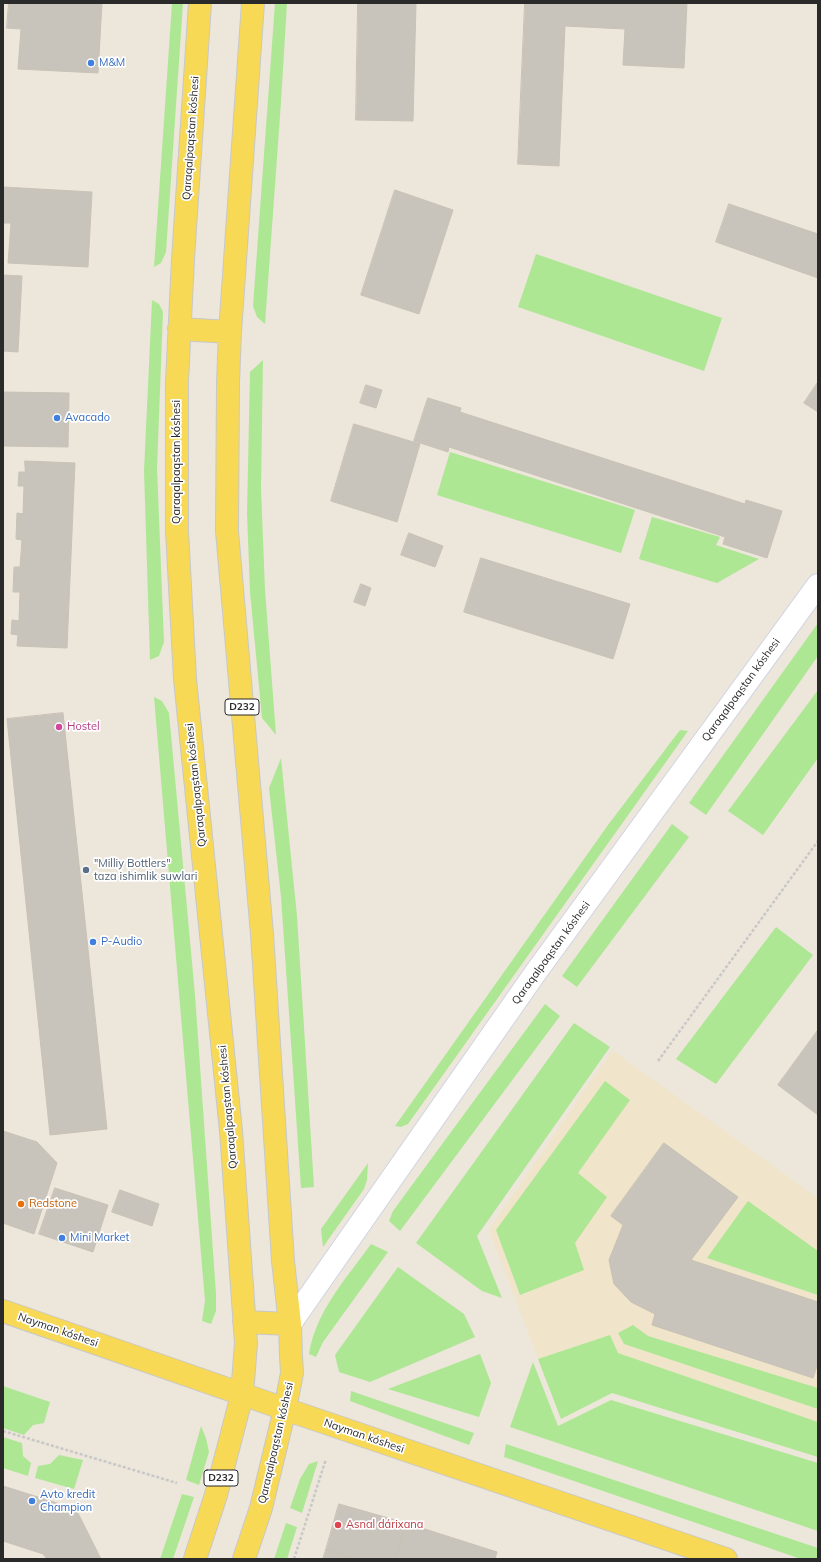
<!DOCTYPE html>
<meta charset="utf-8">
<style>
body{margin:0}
#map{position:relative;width:821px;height:1562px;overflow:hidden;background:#ede6db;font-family:Mulish,sans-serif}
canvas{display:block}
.frame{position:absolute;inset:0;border:4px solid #2a2a2a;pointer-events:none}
</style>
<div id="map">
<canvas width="821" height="1562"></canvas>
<div class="frame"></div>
</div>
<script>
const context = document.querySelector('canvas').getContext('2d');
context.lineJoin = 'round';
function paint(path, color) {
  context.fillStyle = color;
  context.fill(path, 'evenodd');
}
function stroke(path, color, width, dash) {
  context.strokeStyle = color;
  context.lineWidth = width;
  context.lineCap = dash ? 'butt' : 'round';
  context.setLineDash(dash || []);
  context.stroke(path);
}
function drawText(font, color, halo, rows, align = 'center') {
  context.font = font + ' Mulish,sans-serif';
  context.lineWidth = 3.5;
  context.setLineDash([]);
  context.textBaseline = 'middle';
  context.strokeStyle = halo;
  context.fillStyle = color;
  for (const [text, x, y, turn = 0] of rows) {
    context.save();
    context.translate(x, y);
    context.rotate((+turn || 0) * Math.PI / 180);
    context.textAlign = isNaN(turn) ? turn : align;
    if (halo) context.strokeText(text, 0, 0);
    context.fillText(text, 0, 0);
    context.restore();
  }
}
paint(new Path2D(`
 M612,1050L818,1198V1457L612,1393L561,1419L489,1230Z`), '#f0e5ca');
paint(new Path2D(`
 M172,3H183L166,252L161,263L154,267Z
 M275,3H287L281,102L265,324L257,317L253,306Z
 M536,254L722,318L704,371L518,307Z
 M152,300L159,304L163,312L157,468L164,642L159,656L150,660L144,471Z
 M263,360L261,488L265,590L276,735L262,718L250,592L247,513L250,372Z
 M450,452L635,510L621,553L437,495Z
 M652,517L720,537L716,545L759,559L717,583L639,559Z
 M818,623V656L706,815L689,803Z
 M818,690V758L763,835L728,811Z
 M154,697L162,701L169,713L195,995L216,1294V1311L211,1324L202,1321L205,1301Z
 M680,730L688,731L408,1124L401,1127L395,1126L608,825Z
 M281,758L297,916L314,1187L301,1188L281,897L269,788Z
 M672,824L689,837L577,987L562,976Z
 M776,927L813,955L716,1084L676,1059Z
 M545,1004L560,1016L400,1231L389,1221L393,1211Z
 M574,1023L610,1047L477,1236L502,1298L482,1291L416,1243Z
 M605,1081L630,1100L578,1173L607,1197L575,1243L584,1270L520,1295L496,1230Z
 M368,1163L367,1180L364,1189L323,1247L321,1229Z
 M748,1201L818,1251V1295L707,1258Z
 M371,1244L388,1252L323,1342L316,1357L309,1354C316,1311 346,1279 371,1244Z
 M398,1267L464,1314L475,1337L370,1382L339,1372L335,1355Z
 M633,1325L648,1336L818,1388V1409L624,1344L618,1333Z
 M610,1335L618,1353L818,1422V1457L612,1393L561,1419L538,1359Z
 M480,1354L491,1383L479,1417L388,1389Z
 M533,1362L558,1426L611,1400L818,1463V1531L510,1427Z
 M3,1386L50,1402L44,1423L33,1425L24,1435L3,1428Z
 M351,1391L474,1433L469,1445L350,1401Z
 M201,1426L206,1438L209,1452L199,1485L186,1480Z
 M3,1437L22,1443L23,1456L31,1463L28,1476L3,1468Z
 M506,1444L818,1548V1559H801L504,1457Z
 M59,1455L83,1460L74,1489L35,1478L38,1466L50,1464Z
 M318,1461L302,1513L290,1508L300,1479L309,1464Z
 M182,1494L194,1497L173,1559H160Z
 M286,1523L297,1527L287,1559H274Z`), '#ade794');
const building = new Path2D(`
 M9,3H102L98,73L18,69L21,29L7,28Z
 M358,3H416L413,121L356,120Z
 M525,3H687L684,68L623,65L625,29L565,26L559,166L518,164Z
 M3,187L92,192L88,267L8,263L11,223H3Z
 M395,190L453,210L419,314L361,295Z
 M729,204L818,234V278L716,242Z
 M3,275L22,276L18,352L3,351Z
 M818,382V412L804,403Z
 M366,385L382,390L376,408L360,403Z
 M3,392L69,393L68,447L3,446Z
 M428,398L461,408L460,412L745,504L746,500L782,511L767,558L723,544L725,537L449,447L448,452L414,441Z
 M354,424L420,444L397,522L331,501Z
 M25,461L75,463L67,648L17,646L18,635L11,634L12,620L19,621L20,592H13L14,567H20L22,540L16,539L17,513L23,514L24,486H18L19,472H25Z
 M409,533L443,546L435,567L401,555Z
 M481,558L630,604L613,659L464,612Z
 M361,584L371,588L365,606L354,602Z
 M63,713L107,1129L50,1135L7,719Z
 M818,1030V1115L778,1085Z
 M3,1131L37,1142L57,1163L34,1234L3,1223Z
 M664,1143L738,1197L691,1260L818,1302V1363L813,1378L652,1325L655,1314L631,1302L614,1284L609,1260L623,1225L611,1216Z
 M55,1188L108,1205L93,1252L39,1234Z
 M120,1190L159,1204L152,1226L112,1212Z
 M3,1486L76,1509L101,1559H47L43,1554L3,1541Z
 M339,1504L406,1523L396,1559H357L326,1550Z
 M406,1523L497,1552L495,1559H396Z
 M326,1550L357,1559H323Z`);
paint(building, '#c8c3bb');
stroke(building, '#c8c2b5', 1);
const minor = new Path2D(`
 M290,1324L536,972L818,585`);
const major = new Path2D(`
 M179,329L230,332
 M3,1311L285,1409L726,1559
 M244,1322L290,1324
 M195,1559L216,1495L242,1395L246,1343L231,1131L185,679L177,531V382L183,259L200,3
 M244,1559L261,1508L285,1409L292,1373L291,1356L290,1324L283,1261L262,934L227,531L228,383L230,332L253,3`);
stroke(minor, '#d0d3e4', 24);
stroke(major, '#c8c8c8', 24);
stroke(new Path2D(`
 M658,1061L818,841
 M3,1431L177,1483
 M294,1559L326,1459`), '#c8c8c8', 2.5, [3, 2]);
stroke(minor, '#fff', 22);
stroke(major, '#f8d955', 22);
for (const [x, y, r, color] of [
 [91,63,4,"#3f7fe0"],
 [57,418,4,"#3f7fe0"],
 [59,727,4,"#d1479c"],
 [86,870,4,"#5c6f8a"],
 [93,942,4,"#3f7fe0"],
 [21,1204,4,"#e8710a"],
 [62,1238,4,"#3f7fe0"],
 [32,1501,4,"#3f7fe0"],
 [338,1525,4,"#e0444e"]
]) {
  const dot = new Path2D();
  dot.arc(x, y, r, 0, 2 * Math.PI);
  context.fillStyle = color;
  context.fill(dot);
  stroke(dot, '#fff', 1.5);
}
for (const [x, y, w] of [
 [242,707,34],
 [221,1478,34]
]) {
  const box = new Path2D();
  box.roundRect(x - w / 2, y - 8, w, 16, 3);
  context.fillStyle = '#fff';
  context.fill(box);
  stroke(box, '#2a2a2a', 1);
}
drawText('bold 10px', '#2a2a2a', null, [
 ["D232",242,707],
 ["D232",221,1478]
]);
drawText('11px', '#366cbe', '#fff', [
 ["M&M",99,63],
 ["Avacado",65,418],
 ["P-Audio",101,942],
 ["Mini Market",70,1238],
 ["Avto kredit",40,1495],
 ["Champion",40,1508]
], 'left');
drawText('11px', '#2a2a2a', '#fff', [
 ["Qaraqalpaqstan kóshesi",191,138,-86],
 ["Qaraqalpaqstan kóshesi",177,462,-90],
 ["Qaraqalpaqstan kóshesi",741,690,-54],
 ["Qaraqalpaqstan kóshesi",196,785,-96],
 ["Qaraqalpaqstan kóshesi",551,953,-54],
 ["Qaraqalpaqstan kóshesi",228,1107,-95],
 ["Nayman kóshesi",58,1330,19],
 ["Nayman kóshesi",364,1436,19],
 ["Qaraqalpaqstan kóshesi",276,1443,-77]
]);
drawText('11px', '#b23c85', '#fff', [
 ["Hostel",67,727]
], 'left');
drawText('11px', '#4e5e75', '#fff', [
 ["\"Milliy Bottlers\"",94,864],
 ["taza ishimlik suwlari",94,877]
], 'left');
drawText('11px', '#c56008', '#fff', [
 ["Redstone",29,1204]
], 'left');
drawText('11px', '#be3a42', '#fff', [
 ["Asnal dárixana",346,1525]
], 'left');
</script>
